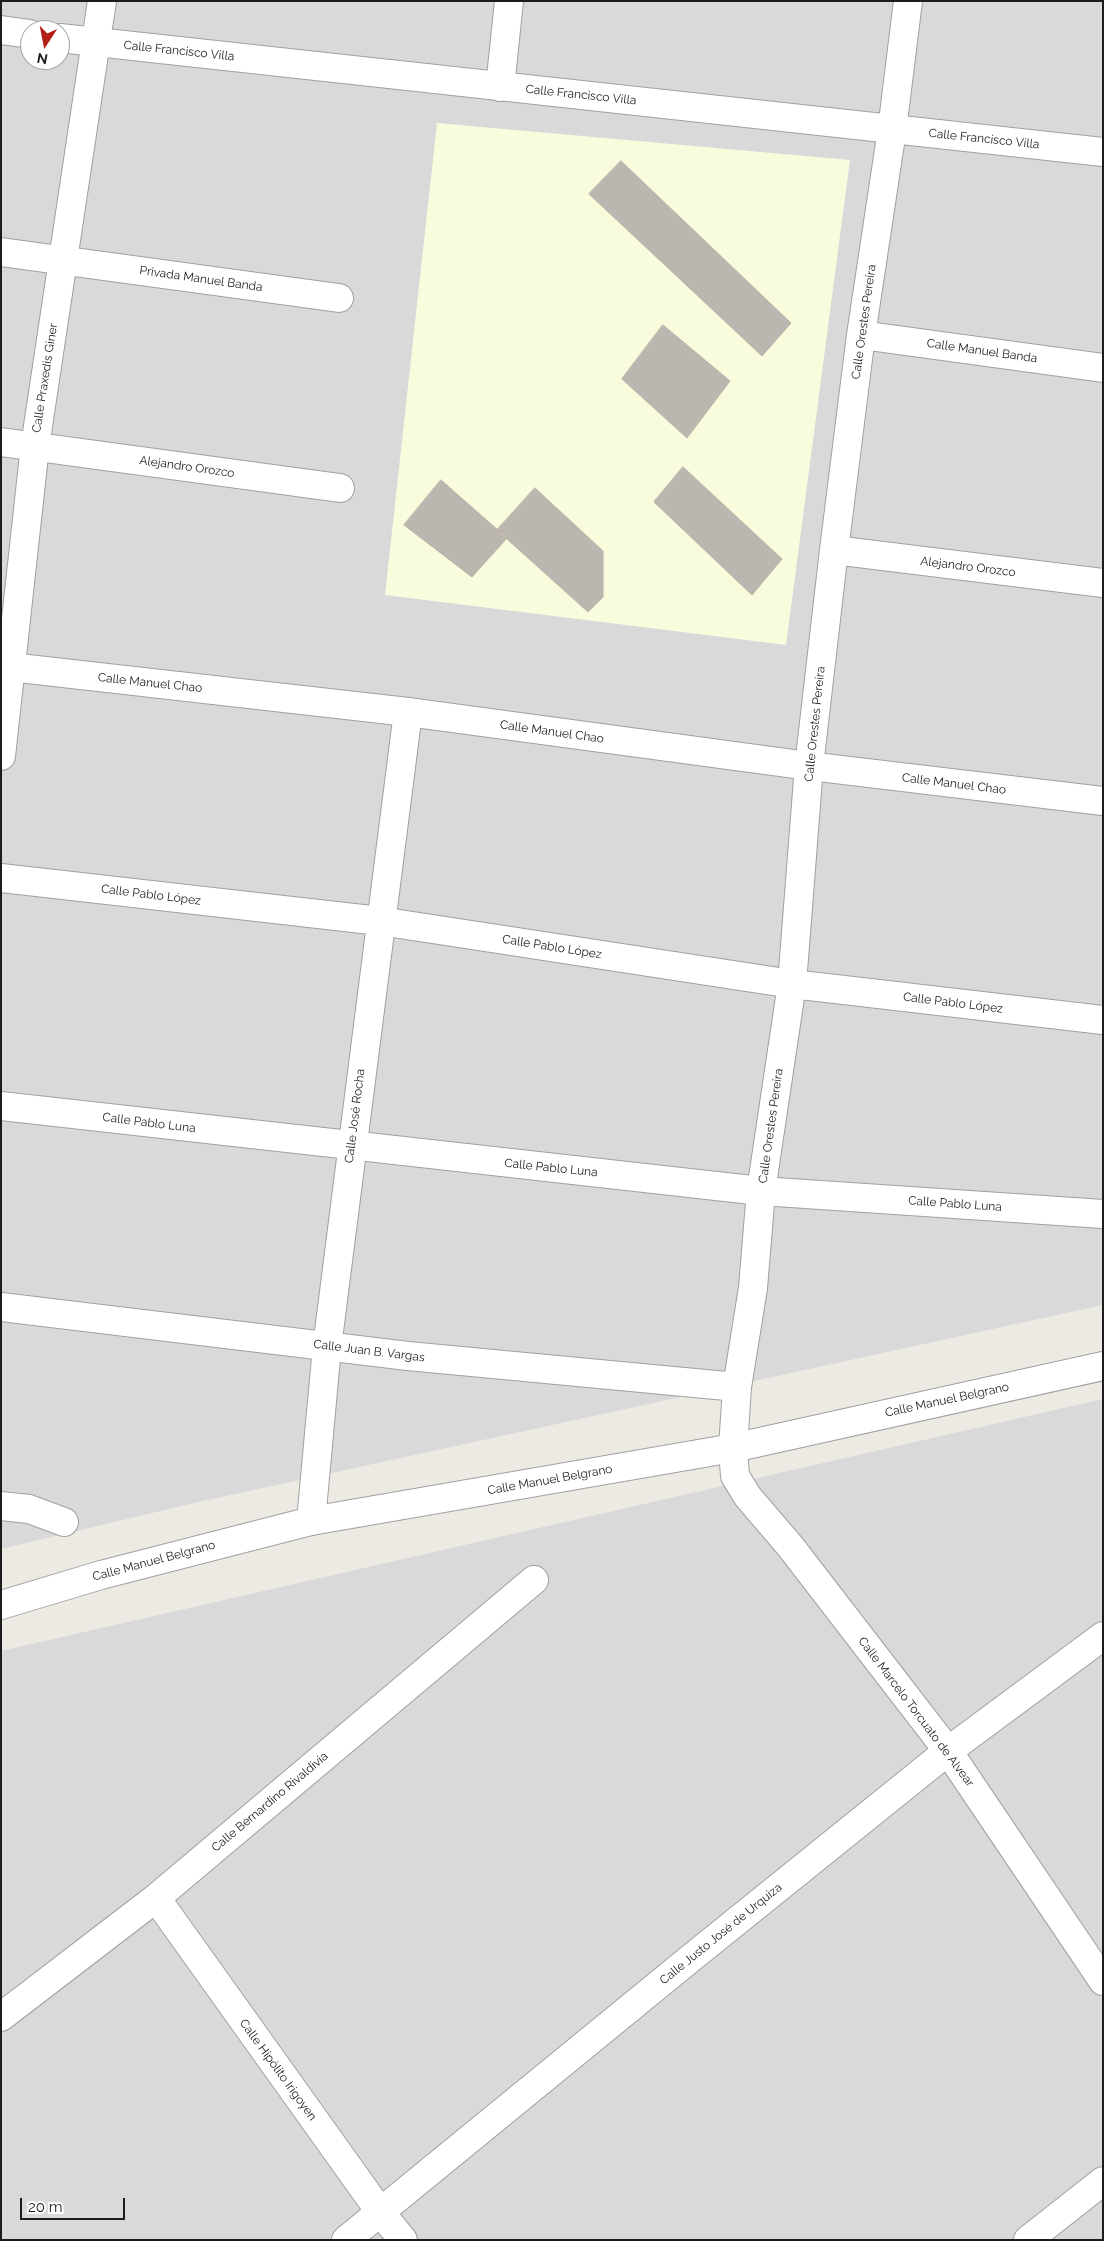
<!DOCTYPE html>
<meta charset="utf-8">
<style>
body{margin:0}
#map{position:relative;width:1104px;height:2241px;overflow:hidden;background:#eceae3;font-family:Raleway,sans-serif}
canvas{display:block}
.frame{position:absolute;inset:0;border:2px solid #1c1c1c;pointer-events:none}
.north{position:absolute;left:20px;top:20px;width:50px;height:50px;box-sizing:border-box;background:#fff;border:1px solid #a4a4a4;border-radius:50%;rotate:191deg;font-size:14px;font-weight:700;line-height:20px;text-align:center;color:#1c1c1c}
.north::after{content:'';display:block;margin:auto;width:18px;height:22px;background:#b21f16;clip-path:polygon(50% 0,100% 100%,50% 72%,0 100%)}
.scale{position:absolute;left:20px;top:2198px;width:105px;height:22px;box-sizing:border-box;border:2px solid #1c1c1c;border-top:0;padding-left:6px;font-size:15px;line-height:18px;white-space:nowrap;color:#1c1c1c;-webkit-text-stroke:4px #fff;paint-order:stroke}
</style>
<div id="map">
<canvas width="1104" height="2241"></canvas>
<div class="frame"></div>
<div class="north">N</div>
<div class="scale">20 m</div>
</div>
<script>
const context = document.querySelector('canvas').getContext('2d');
context.lineJoin = 'round';
function paint(path, color) {
  context.fillStyle = color;
  context.fill(path, 'evenodd');
}
function stroke(path, color, width, dash) {
  context.strokeStyle = color;
  context.lineWidth = width;
  context.lineCap = dash ? 'butt' : 'round';
  context.setLineDash(dash || []);
  context.stroke(path);
}
function drawText(font, color, halo, rows, align = 'center') {
  context.font = font + ' Raleway,sans-serif';
  context.lineWidth = 4.5;
  context.setLineDash([]);
  context.textBaseline = 'middle';
  context.strokeStyle = halo;
  context.fillStyle = color;
  for (const [text, x, y, turn = 0] of rows) {
    context.save();
    context.translate(x, y);
    context.rotate((+turn || 0) * Math.PI / 180);
    context.textAlign = isNaN(turn) ? turn : align;
    if (halo) context.strokeText(text, 0, 0);
    context.fillText(text, 0, 0);
    context.restore();
  }
}
paint(new Path2D(`
 M1,1H1103V1305L194,1503L1,1549ZM30,30H60V60H30Z
 M1103,1399V2240H1V1651Z`), '#dad9d9');
paint(new Path2D(`
 M437,123L850,160L786,645L385,595Z`), '#f9fbdd');
const building = new Path2D(`
 M621,161L791,323L762,356L589,194Z
 M663,325L730,381L687,438L622,379Z
 M683,467L782,559L752,595L654,502Z
 M441,480L507,538L472,577L404,525Z
 M535,488L603,551V597L588,612L497,530Z`);
paint(building, '#bcb6b0');
stroke(building, '#bcb1a7', 1);
const minor = new Path2D(`
 M908,1L892,130L861,335L834,550L809,766L792,984L761,1191L753,1288L737,1387L733,1448L735,1476L748,1497L790,1546L948,1751L1103,1981
 M1,30L30,34
 M60,38L1103,152
 M500,87L509,1
 M1,252L339,298
 M861,335L1103,368
 M1,442L340,488
 M834,550L1103,583
 M1,666L408,712L809,766L1103,801
 M1,756L35,446L102,1
 M1,878L380,921L792,984L1103,1020
 M1,1106L761,1191L1103,1214
 M1,1307L408,1356L737,1387
 M1,1506L29,1509L64,1522
 M311,1521L327,1347L408,712
 M156,1898L381,2213L403,2240
 M1,2017L156,1898L534,1580
 M346,2240L691,1958L948,1751L1103,1636
 M1028,2240L1103,2181`);
const tertiary = new Path2D(`
 M1,1605L101,1575L311,1521L733,1448L1103,1366`);
stroke(minor, '#a0a0a0', 30);
stroke(tertiary, '#a0a0a0', 30);
stroke(minor, '#fff', 28);
stroke(tertiary, '#fff', 28);
drawText('12px', '#1c1c1c', '#fff', [
 ["Calle Francisco Villa",179,51,6],
 ["Calle Francisco Villa",581,95,6],
 ["Calle Francisco Villa",984,139,6],
 ["Privada Manuel Banda",201,279,8],
 ["Calle Orestes Pereira",864,322,-82],
 ["Calle Manuel Banda",982,351,8],
 ["Calle Praxedis Giner",45,378,-81],
 ["Alejandro Orozco",187,467,8],
 ["Alejandro Orozco",968,567,7],
 ["Calle Manuel Chao",150,683,6],
 ["Calle Orestes Pereira",815,724,-84],
 ["Calle Manuel Chao",552,732,8],
 ["Calle Manuel Chao",954,784,7],
 ["Calle Pablo López",151,895,7],
 ["Calle Pablo López",552,947,9],
 ["Calle Pablo López",953,1003,7],
 ["Calle José Rocha",355,1116,-83],
 ["Calle Pablo Luna",149,1123,7],
 ["Calle Orestes Pereira",771,1126,-82],
 ["Calle Pablo Luna",551,1168,6],
 ["Calle Pablo Luna",955,1204,4],
 ["Calle Juan B. Vargas",369,1351,7],
 ["Calle Manuel Belgrano",947,1400,-12],
 ["Calle Manuel Belgrano",550,1480,-10],
 ["Calle Manuel Belgrano",154,1561,-15],
 ["Calle Marcelo Torcuato de Alvear",916,1712,53],
 ["Calle Bernardino Rivaldivia",270,1802,-40],
 ["Calle Justo José de Urquiza",721,1934,-39],
 ["Calle Hipólito Irigoyen",278,2070,54]
]);
</script>
